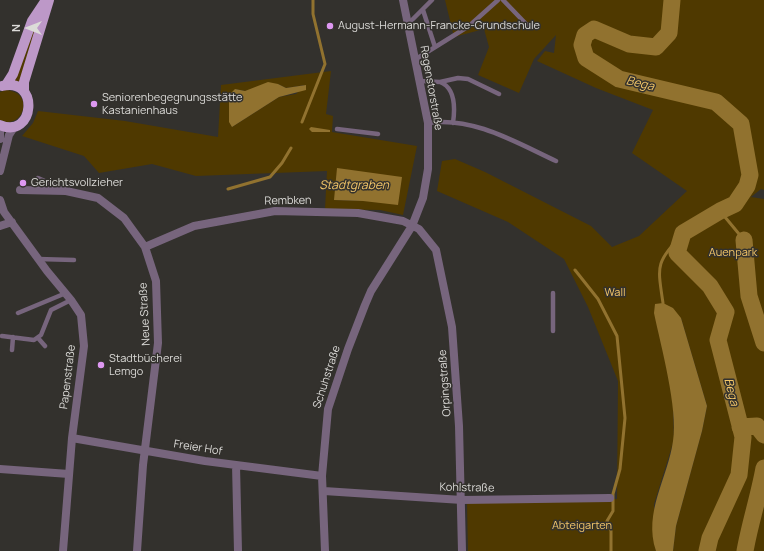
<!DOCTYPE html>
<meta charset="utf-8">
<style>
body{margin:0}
#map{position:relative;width:764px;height:551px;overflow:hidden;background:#33312d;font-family:Manrope,sans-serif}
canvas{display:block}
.north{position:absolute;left:8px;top:8px;width:40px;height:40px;-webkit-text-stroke:3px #33312d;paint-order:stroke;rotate:270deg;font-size:11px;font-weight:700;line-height:16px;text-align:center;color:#dcdbd8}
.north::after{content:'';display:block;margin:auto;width:14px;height:18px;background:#dcdbd8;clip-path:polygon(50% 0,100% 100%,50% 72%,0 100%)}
</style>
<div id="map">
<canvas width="764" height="551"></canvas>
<div class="north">N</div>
</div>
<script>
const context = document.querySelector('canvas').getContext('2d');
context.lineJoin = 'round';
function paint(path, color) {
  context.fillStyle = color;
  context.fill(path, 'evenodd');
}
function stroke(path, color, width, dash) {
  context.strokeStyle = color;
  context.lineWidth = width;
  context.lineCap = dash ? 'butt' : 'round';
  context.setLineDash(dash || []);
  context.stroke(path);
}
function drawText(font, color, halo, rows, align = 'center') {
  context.font = font + ' Manrope,sans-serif';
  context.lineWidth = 3;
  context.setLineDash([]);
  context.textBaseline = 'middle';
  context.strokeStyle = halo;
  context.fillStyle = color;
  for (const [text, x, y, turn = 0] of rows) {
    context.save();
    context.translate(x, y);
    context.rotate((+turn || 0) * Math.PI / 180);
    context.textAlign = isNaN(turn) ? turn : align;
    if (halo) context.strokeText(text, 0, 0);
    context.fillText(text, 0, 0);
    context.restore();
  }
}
paint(new Path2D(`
 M445,0H764V190L761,189L751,197L764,199V551H673L676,526L702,431L707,406L681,318L673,408L674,440L654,504L656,551H468L467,503L617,499L618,381L588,307L564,259L508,222L437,191L442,161L455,159L485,172L591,226L612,247L639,236L687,191L632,153L653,110L596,88L537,61L545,51L554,53L556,35L534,59L519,93L478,75L489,47L484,29L454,37Z
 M45,5L22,83L13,80L34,23Z
 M331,71L326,114L333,116L332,132L417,146L403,215L380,210L325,209L327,171L196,176L152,164L99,173L84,156L22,136L33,123L38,111L125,121L218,137L221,85ZM278,84L286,88L305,85L296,94L279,97L232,127L235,89L245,91ZM401,177L363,201L335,200Z
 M6,90C36,92 23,131 0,120V92Z`), '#4f3900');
paint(new Path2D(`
 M268,82L278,84L286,88L306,85V90L279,97L232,127L229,122V95L235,89L245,91Z
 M311,127L330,130V132H312L309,129Z
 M337,168L402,177L398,205L363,201L334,200Z
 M663,303L673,308L681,318L707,406L702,431L676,526L673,551H656C643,512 668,478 673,441C678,408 661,347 654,313L655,304Z`), '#91722f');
stroke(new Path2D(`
 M302,122L325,64L313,14V0
 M228,189L270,177L282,163L291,148
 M720,211L744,240
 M575,270L598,299L617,336L625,418L620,469L613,494V511L607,521L611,531V551
 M663,303C657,263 656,264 683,233`), '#91722f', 3);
stroke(new Path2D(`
 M672,0L669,33L656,47L629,44L594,29L585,35L582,45L586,58L619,79L716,102L741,124L750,175L747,186L735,204L720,211L683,233L677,253L710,286L726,312L718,340L743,437L739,475L710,538L707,551
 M744,240L749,296L764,343
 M740,427L757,426L764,435
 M745,551C750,523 759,496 764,468`), '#91722f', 17);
stroke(new Path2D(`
 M503,0L529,27
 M423,10L435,47
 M408,24L432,0
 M416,59L469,26L498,0
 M420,81L440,82L458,78L468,79L499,94
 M440,82C456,88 455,109 453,123
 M428,123C473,116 517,143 556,161
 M337,129L378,134
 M38,178L63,189
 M38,259L74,260
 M553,293V331
 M18,313L66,293
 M2,336L34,340L41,335L51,310L71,300
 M38,338L45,346
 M12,350L13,337`), '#77657d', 4.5);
stroke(new Path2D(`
 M0,131V139
 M0,171L9,135L15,126
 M20,190L66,191L98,198L124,218L145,247L156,281L158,343L143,465L137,551
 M0,200L4,212L47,271L71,300L81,315L84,346L72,438L63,551
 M0,226L12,222
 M145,247L194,226L275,211L358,213L403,221L419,229L436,250L452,327L459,426L462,551
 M72,438L205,461L322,476
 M236,465L238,551
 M0,469L69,474
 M324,491L462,500L610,498
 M325,551L322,476L328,409L348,349L365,305L371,291L412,226L423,198L428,169V123L403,0`), '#77657d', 8);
stroke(new Path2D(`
 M6,85L13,74L32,21L46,0
 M24,91V82L49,0
 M0,125C35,140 40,76 2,86`), '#bd98c8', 10);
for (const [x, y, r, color] of [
 [330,26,4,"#de98f2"],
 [94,104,4,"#de98f2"],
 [23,183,4,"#de98f2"],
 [101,365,4,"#de98f2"]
]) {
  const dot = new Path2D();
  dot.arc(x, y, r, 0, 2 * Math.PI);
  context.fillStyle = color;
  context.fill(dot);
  stroke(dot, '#33312d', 1.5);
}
drawText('11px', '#dcdbd8', '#33312d', [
 ["August-Hermann-Francke-Grundschule",338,26],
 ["Seniorenbegegnungsstätte",102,98],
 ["Kastanienhaus",102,111],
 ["Gerichtsvollzieher",31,183],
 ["Stadtbücherei",109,359],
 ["Lemgo",109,372]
], 'left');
drawText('11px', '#dcdbd8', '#33312d', [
 ["Regenstorstraße",431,88,80],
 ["Rembken",288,201,-1],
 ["Neue Straße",145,314,-93],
 ["Papenstraße",68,377,-83],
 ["Schuhstraße",327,377,-72],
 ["Orpingstraße",445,383,-94],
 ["Freier Hof",198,448,9],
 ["Kohlstraße",467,488,1]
]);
drawText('11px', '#f3c668', '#33312d', [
 ["Auenpark",733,253],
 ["Wall",615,293],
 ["Abteigarten",582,526]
]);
drawText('italic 12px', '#f3c668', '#33312d', [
 ["Bega",640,84,13],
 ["Stadtgraben",354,186],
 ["Bega",731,392,76]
]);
</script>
